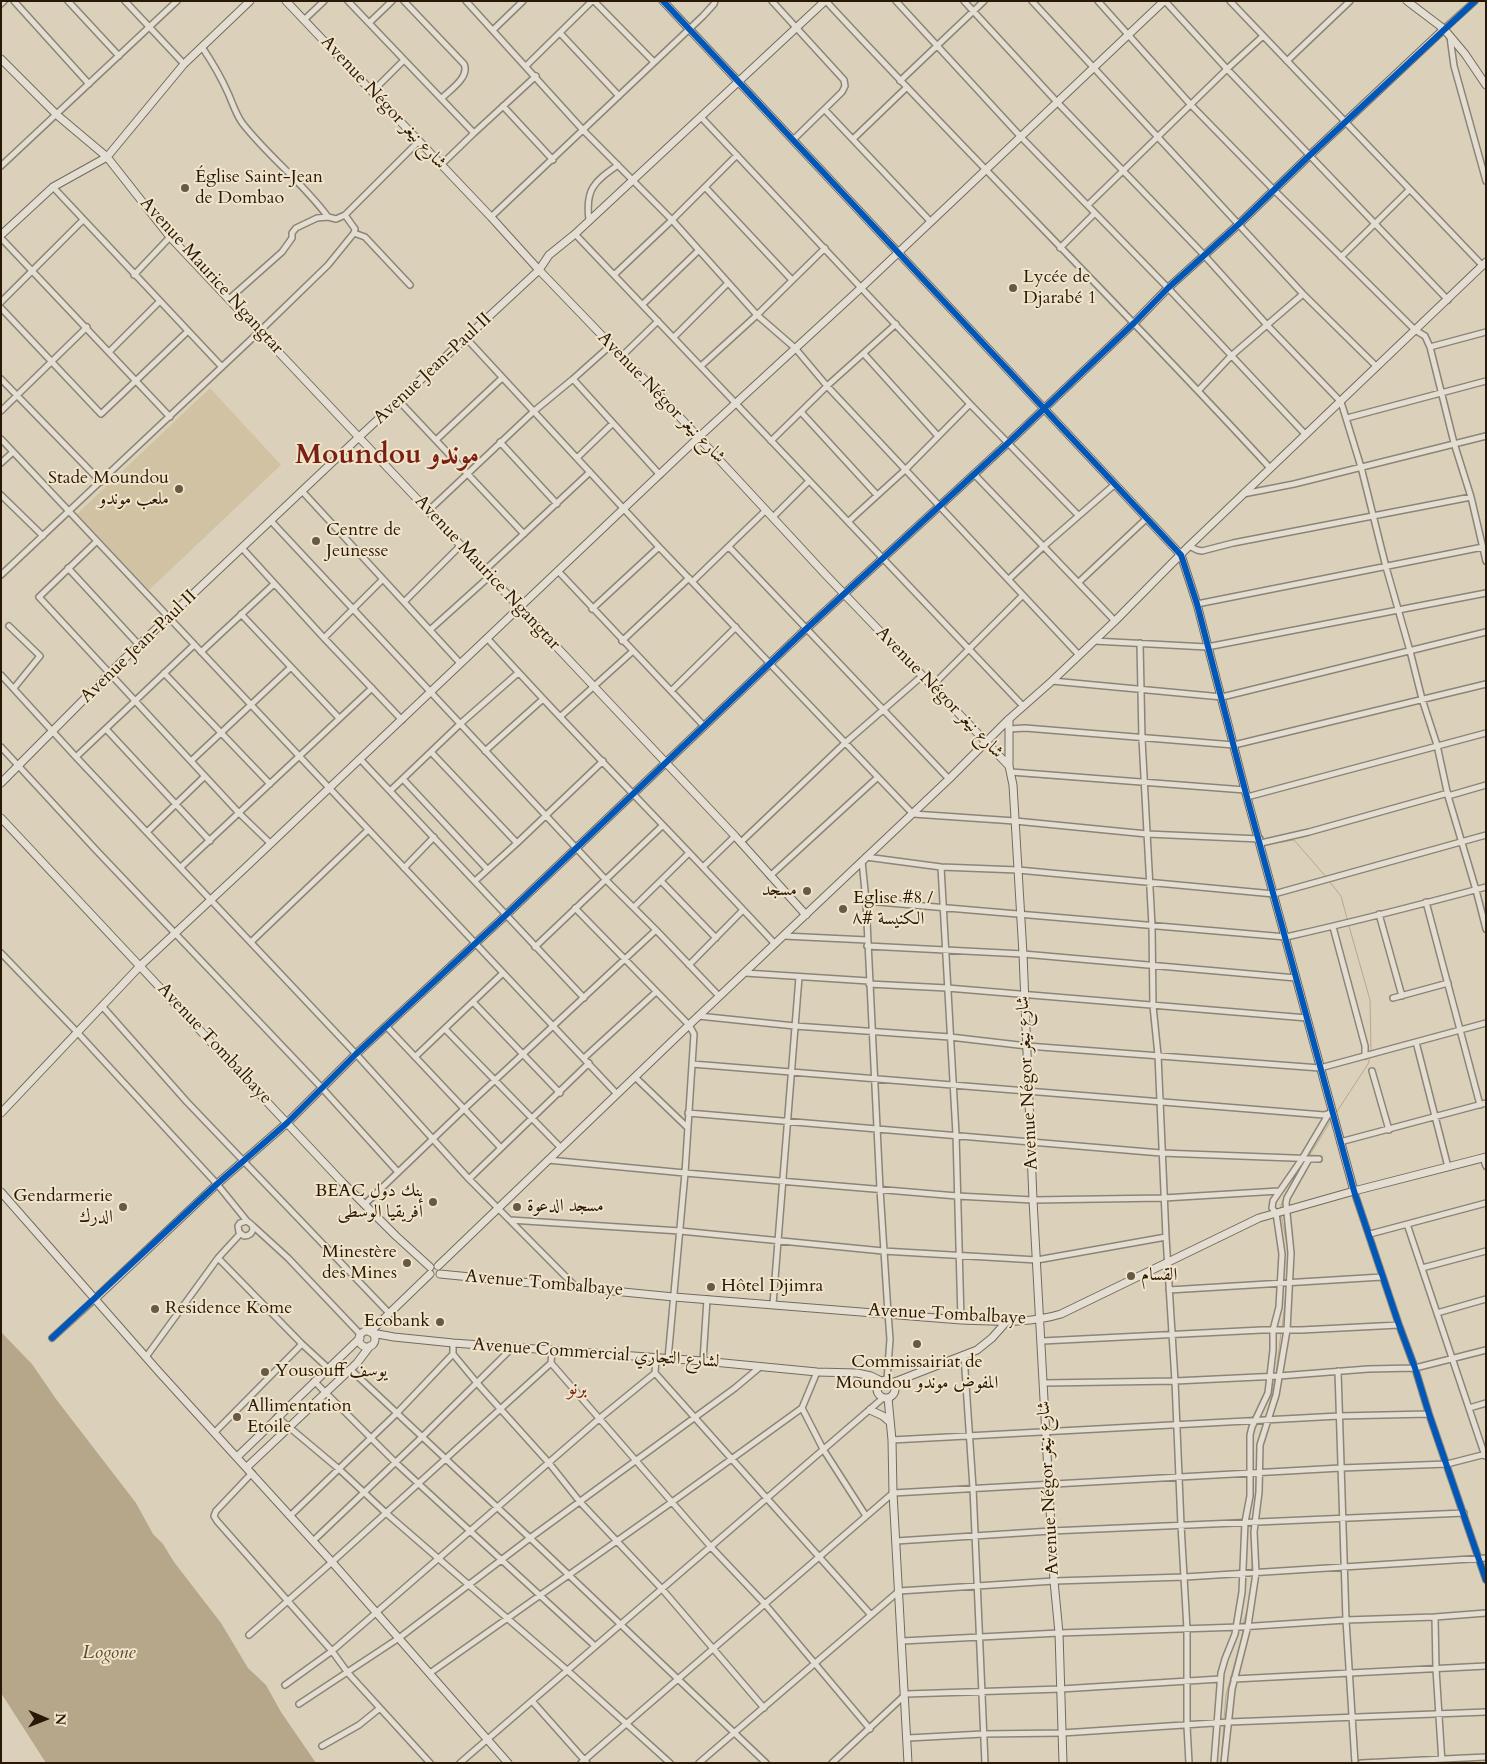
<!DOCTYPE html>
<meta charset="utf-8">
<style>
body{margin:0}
#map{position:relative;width:1487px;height:1764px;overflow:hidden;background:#dbd1bb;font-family:Cardo,serif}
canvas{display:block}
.frame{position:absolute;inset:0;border:2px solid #2a1806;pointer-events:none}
.north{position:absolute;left:20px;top:1694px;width:50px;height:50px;-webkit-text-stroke:4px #f0e4ca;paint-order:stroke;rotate:91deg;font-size:14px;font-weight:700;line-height:20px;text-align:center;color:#2a1806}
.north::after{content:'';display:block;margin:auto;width:18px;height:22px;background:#2a1806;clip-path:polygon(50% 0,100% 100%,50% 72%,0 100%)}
</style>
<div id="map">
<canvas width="1487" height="1764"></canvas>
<div class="frame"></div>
<div class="north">N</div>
</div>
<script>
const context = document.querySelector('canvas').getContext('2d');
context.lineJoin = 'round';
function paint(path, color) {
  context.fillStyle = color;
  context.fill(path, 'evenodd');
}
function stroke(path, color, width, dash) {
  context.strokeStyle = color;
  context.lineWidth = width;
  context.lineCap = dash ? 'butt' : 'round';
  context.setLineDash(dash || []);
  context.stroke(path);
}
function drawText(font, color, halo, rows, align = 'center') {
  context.font = font + ' Cardo,Amiri,serif';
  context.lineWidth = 4;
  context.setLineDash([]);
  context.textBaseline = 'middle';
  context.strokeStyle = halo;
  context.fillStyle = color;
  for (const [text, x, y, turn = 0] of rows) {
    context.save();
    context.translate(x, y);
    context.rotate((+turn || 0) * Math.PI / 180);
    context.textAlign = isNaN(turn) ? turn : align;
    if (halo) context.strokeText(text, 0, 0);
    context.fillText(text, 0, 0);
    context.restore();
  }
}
paint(new Path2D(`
 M210,388L281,465L149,590L77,514Z`), '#d1c2a4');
paint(new Path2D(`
 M1,1332L32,1364L56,1399L136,1503L153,1534L163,1544L174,1562L221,1623L248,1668L266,1685L281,1712L316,1763H46L1,1693Z`), '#b7a78a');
stroke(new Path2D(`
 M1018,776L1141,785
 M1148,786H1164
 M1264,845L1294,840L1327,878
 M1329,881L1341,896L1348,922
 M1349,926L1370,1000L1371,1051
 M1336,1113L1368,1064L1370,1057
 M1309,1156L1332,1119
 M1280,1208L1284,1198
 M1281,1214L1289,1255
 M1282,1329L1287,1286
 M1276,1374L1281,1333
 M1267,1415L1275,1378
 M1257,1456L1258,1448
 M1252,1538V1571
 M1243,1624L1248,1607
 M1224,1720L1226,1695L1242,1637L1243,1628
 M1221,1763L1224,1724`), '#b7a78a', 1);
const street = new Path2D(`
 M14,1L89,84
 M68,1L119,56
 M125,1L184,64
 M348,1L474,133
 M404,1L464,64C470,77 450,90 442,98
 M466,1L583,130L672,220L757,315L795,348L827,386L1079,655
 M594,1L654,62
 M772,1L844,80L845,86L842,92L793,140
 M826,1C972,159 1125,310 1270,468
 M896,1L1021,137L1168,288L1305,434
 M964,1L1057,102L1204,255L1267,325L1341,402L1361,467L1386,567L1410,651L1422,699L1437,745L1448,796L1476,890L1486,929
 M1032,1L1303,294L1377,367
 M1098,1L1191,105L1274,190L1415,330L1425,336L1430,347L1454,443L1471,497L1486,561
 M1165,1L1227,69L1448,300
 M1230,1L1482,265
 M1,4L4,1
 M304,20L324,1
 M369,23L392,1
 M1444,29L1475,1
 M493,30L523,1
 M560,33L619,96
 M1450,37L1454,66L1486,181
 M202,47C212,62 221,77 228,93C233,104 236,115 243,124C269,157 303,183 328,217
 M1287,61L1350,1
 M526,66L592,1
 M900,81L984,1
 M373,91L404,60
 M503,106L553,160
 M825,110L931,222
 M701,117L970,404L1078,515
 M853,139L906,88
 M441,165L474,133L536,76
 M1,166L177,1
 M53,187L222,367
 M705,187L792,280
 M1088,205L1227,69L1263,36
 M491,217L703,16L714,4L715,1
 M589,220C585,189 594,182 618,165
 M354,233L365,237L410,285
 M575,234L1023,706
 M1,238L170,417
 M1060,248L1095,213
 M1341,257L1409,190
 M615,274L672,220L737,155
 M134,275L170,237
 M229,299L282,252L292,238V233L296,228L317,218L328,217L336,219L345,215L419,141
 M1,302L83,220
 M643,304L699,250
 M1,308L101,414L188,331
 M674,337L728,283
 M466,338L659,547L913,814L1015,821L1147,834L1260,839
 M1430,347L1486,332
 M110,351L160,301
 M864,354L938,436
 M622,356L658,321
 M701,366L757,315L825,248
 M1,379L101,482
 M573,379L660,475
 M1198,391L1231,356L1303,294
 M399,401L524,534
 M1,411L87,327
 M801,412L877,495
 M1347,418L1486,381
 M1,439L617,1094
 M436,440L502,378
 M771,441L827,386L896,324
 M500,442L557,504
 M578,457L613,423
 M1,463L13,452
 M974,474L1115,621
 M302,491L460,663
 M1243,494L1294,484L1486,436
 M1,495L43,536
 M428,511L533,412L573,379L611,345
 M773,517L809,481
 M271,521L606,880L656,930
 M849,521L905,470L970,404
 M97,541L39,597L239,813L270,843
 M1189,546L1197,550L1202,551L1233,543L1471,497
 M729,547L949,779
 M242,548L324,638L402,720
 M68,568L139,645
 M484,571L590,472
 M559,572L704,726
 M1,575L260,331L328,265L354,233L355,229L345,215
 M1009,579L1044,546L1114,485
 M693,581L766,510
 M1079,582L1146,519
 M404,602L461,545
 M1197,604L1483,547
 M592,609L659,547
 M241,614L339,718
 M9,626L40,656L14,688
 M430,630L490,576
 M324,638L383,579
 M487,638C581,742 680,841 775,944
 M622,641L689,578
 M1094,641L1207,647L1486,593
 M1140,643L1142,739L1152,926L1153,1006L1158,1055L1166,1237L1175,1381L1181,1525L1187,1629V1726L1189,1763
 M201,652L274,584
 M164,673L270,784
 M1,675L76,757L356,1054L469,1179L576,1287
 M1052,681L1222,697L1486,632
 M932,686L1023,595
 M671,691L736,627
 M561,716L633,651
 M106,729L210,841
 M1009,729L1025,728L1234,745L1486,684
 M1,747L96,850L322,1088L398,1172
 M485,751L543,699
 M431,752L517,843
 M76,757L194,645
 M360,759L584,998
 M191,761L290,668
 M1011,772L1245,790
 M403,779L487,869
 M390,791L460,724L518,673
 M1448,796L1486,785
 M1247,797L1486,733
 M147,832L205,776
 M741,842L845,743L922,676
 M1261,843L1309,832L1448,793
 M866,857L941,867L1018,870L1274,894L1486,835
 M862,861L866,901L880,1189L888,1313L890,1339L887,1380
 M181,867L372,688
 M703,867L735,836
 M941,867L956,1134L961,1320
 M404,868L434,837
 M770,876L878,777
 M475,881L517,843L603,761
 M661,881L716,938
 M866,901L1286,937C1353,922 1419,905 1486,887
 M1426,902L1480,1105
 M634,907L689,853
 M575,908L689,1025L694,1034L685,1173L668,1359
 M1379,914L1402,996
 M1333,927L1365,1046V1056
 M784,936L867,940
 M251,942L368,830
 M867,946L1023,954L1296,978
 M535,947L662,826
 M1,953L77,1032L217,1184L247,1221L252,1225L253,1229C252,1234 249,1236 244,1236L239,1232L238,1226L240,1223L247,1221
 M689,965L743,910
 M745,973L869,981
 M869,984L947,988L1307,1018
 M1393,998L1448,983
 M473,1002L560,1093
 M102,1006L187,1102L389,1313
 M698,1016L795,1026L950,1037L1027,1046L1320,1068L1486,1023
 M387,1027L501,1148
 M445,1029L561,1148
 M1416,1042L1448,1167
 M415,1057L503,973
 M584,1058L656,992
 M692,1064L1324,1115L1330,1113
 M1372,1071L1389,1130
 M635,1077L687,1127
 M688,1113L1161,1153L1319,1159
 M1340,1142L1486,1103
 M1483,1158L1486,1166
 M548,1160L685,1173L957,1196L1033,1200L1164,1198L1279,1191
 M469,1179L589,1063
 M1354,1191L1399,1325L1415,1368L1429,1414L1486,1580
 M364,1205L464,1109L656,930L719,996
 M510,1220L680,1231L883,1251L1037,1260L1166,1237
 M1407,1224L1485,1456
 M253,1226L288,1258L361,1335
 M1370,1234L1486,1203
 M218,1258L302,1344L328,1368
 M1422,1268L1486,1251
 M1169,1290L1382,1277
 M773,1304L799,977
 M1437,1313L1486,1299
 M52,1338L96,1298
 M1042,1341L1262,1330H1301L1399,1325
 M453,1343V1354L477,1383L549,1463L580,1502L662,1589L764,1708
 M552,1350L551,1363L711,1547L764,1603L870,1729
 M964,1355L973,1488L985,1763
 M146,1357L218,1258L240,1234
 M703,1361L707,1299
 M350,1369L530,1538L766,1763
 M1338,1371L1346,1620L1355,1763
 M655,1373L871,1615
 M314,1381L395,1462L595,1646
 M1044,1383L1175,1381L1279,1376L1368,1369L1415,1368L1486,1350
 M802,1408L823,1449L866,1516
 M1469,1408L1486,1403
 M277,1417L339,1469L386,1513L568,1671L670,1763
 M215,1432L302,1344
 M892,1440L1339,1416L1429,1414
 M252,1473L216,1511L214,1516L217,1521L332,1651L348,1673L430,1763
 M290,1516L397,1413L453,1354
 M313,1541L422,1437L513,1347
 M896,1541L1051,1531L1464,1513
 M1435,1617L1436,1669L1442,1763
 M249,1635L332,1562L551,1363
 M902,1641L1059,1633L1240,1627L1346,1620L1435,1617L1486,1613
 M430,1673L672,1502L802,1408L817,1372
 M1234,1679L1486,1666
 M285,1685L332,1651L600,1418L655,1373L656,1358
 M532,1701L587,1763
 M299,1704L399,1638L530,1538L735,1388L760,1367
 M908,1738L983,1734L1062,1733L1229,1722L1486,1712
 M322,1746L359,1725L380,1708
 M460,1763L883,1398
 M581,1763L893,1493L1341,1468L1447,1464L1486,1454
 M699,1763L899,1591L1054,1581L1185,1577L1486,1558
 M832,1763L906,1694L1061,1689L1220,1679
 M1214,1763L1221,1673L1225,1659L1235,1634L1242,1592L1245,1522L1250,1496V1435L1252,1427L1268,1393L1273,1350V1330L1279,1307L1282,1254L1276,1213L1272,1208L1273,1201L1302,1159L1328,1115
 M1224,1763L1232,1689L1248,1626L1256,1573L1254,1532L1259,1492L1260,1445L1276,1395L1287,1330L1291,1253L1286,1203L1287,1198L1309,1159
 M1361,1763L1486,1757`);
const secondary = new Path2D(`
 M286,1L491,217L539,270L663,399L825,574L1009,766L1013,785L1023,954L1033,1200L1054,1581L1059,1633L1063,1763
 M663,1L1181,555L1197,604L1245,790L1354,1191
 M1407,1L1444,29L1465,54L1486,85
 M1,59L57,115L107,157L170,237L735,836L806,915
 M1,235L53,187L107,157L184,64L250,1
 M1009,719V766
 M1,783L121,662L359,437L539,270L549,255L575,234L825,1
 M1,818L343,1183L396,1236L430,1267
 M1,1113L141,965L245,868L699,437L862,287L1164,1
 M1,1192L159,1372L332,1562L508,1763
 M438,1266L689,1025L949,779L1009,719L1052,681L1115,621L1189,546L1486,262
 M440,1274L674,1297L961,1320C994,1321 1029,1324 1061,1314L1259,1218L1354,1191L1486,1157
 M96,1298L217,1184L287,1123L356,1054L506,915L806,629L1008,443L1134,323L1168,288L1240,223L1310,155L1444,29
 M359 1339a8 8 0 1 1 16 0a8 8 0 1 1-16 0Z
 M370,1332L430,1274
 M372,1333L394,1337L453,1343L703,1361L817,1372L857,1373L871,1376L881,1381
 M877 1389a9 9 0 1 1 18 0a9 9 0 1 1-18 0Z
 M892,1383L977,1350L992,1338L1007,1321
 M888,1398L892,1440L893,1493L908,1763
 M870,1410L883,1416L890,1422
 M237,1457L360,1338
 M247,1467L357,1363L370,1346`);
stroke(street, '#8c8576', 8);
stroke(secondary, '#736b5e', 9);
stroke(street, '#e3ddd2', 5);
stroke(secondary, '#e3ddd2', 7);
stroke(new Path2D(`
 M663,1L1181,555L1197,604L1245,790L1354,1191L1399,1325L1415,1368L1429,1414L1486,1580
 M52,1338L217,1184L287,1123L356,1054L506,915L806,629L1008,443L1134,323L1168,288L1240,223L1310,155L1475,1`), '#0057b8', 6);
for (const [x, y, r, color] of [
 [185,188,5,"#685945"],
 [1013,288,5,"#685945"],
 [179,489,5,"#685945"],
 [316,541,5,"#685945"],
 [807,891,5,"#685945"],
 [843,909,5,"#685945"],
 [433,1202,5,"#685945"],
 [123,1207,5,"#685945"],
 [517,1207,5,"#685945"],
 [407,1263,5,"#685945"],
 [1131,1276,5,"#685945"],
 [711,1287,5,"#685945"],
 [155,1309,5,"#685945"],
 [440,1322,5,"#685945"],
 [917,1344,5,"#685945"],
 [265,1372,5,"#685945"],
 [237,1417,5,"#685945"]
]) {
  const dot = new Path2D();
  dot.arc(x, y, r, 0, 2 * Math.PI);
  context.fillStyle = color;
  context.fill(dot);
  stroke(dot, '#f0e4ca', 2);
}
drawText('18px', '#2a1806', '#f0e4ca', [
 ["Avenue Négor شارع نيغر",383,103,47],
 ["Avenue Maurice Ngangtar",211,276,48],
 ["Avenue Jean-Paul II",433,369,-43],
 ["Avenue Négor شارع نيغر",661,398,46],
 ["Avenue Maurice Ngangtar",487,573,47],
 ["Avenue Jean-Paul II",139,647,-44],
 ["Avenue Négor شارع نيغر",939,693,46],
 ["Avenue Tombalbaye",214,1044,47],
 ["Avenue Négor شارع نيغر",1028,1083,-93],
 ["Avenue Tombalbaye",544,1284,5],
 ["Avenue Tombalbaye",947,1315,3],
 ["Avenue Commercial لشارع التجاري",596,1354,4],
 ["Avenue Négor شارع نيغر",1049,1488,-93]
]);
drawText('18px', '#2a1806', '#f0e4ca', [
 ["Église Saint-Jean",195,178],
 ["de Dombao",195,199],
 ["Lycée de",1023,278],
 ["Djarabé 1",1023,299],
 ["Stade Moundou",169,479,"right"],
 ["ملعب موندو",169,500,"right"],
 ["Centre de",326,531],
 ["Jeunesse",326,552],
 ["مسجد",797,891,"right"],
 ["Eglise #8 /",853,899],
 ["الكنيسة #٨",853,920],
 ["BEAC بنك دول",423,1192,"right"],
 ["أفريقيا الوسطى",423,1213,"right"],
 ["Gendarmerie",113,1197,"right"],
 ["الدرك",113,1218,"right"],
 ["مسجد الدعوة",527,1207],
 ["Minestère",397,1253,"right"],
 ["des Mines",397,1274,"right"],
 ["القسام",1141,1276],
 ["Hôtel Djimra",721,1287],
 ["Residence Kome",165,1309],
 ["Ecobank",430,1322,"right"],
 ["Commissairiat de",917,1363,"center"],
 ["Moundou المفوض موندو",917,1384,"center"],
 ["Yousouff يوسف",275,1372],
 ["Allimentation",247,1407],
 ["Etoile",247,1428]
], 'left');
drawText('italic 19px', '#5c4a32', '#f0e4ca', [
 ["Logone",109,1654]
]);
drawText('20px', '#7a1f14', '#f0e4ca', [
 ["برنو",577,1389]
]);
drawText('bold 28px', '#7a1f14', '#f0e4ca', [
 ["Moundou موندو",387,457]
]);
</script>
